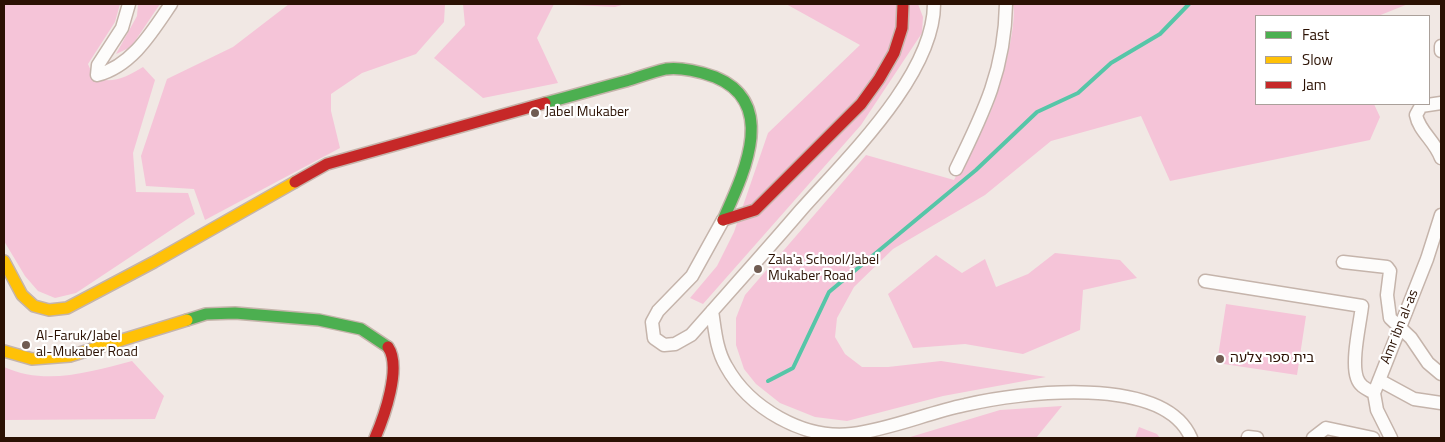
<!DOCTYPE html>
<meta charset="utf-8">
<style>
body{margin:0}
#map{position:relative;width:1445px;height:442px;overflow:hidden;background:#f1e8e4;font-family:"Titillium Web",sans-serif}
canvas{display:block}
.frame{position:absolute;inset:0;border:5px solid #2b1103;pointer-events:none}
.legend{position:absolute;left:1255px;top:15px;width:175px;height:90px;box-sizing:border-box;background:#fff;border:1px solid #aaa09a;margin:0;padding:6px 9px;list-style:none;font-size:15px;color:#2b1103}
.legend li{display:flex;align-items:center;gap:10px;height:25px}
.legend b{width:25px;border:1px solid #aaa09a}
</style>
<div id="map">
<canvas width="1445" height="442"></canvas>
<div class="frame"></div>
<ul class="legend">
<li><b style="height:6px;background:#4caf50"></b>Fast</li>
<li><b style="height:6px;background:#ffc107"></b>Slow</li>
<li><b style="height:6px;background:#c62828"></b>Jam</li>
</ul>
</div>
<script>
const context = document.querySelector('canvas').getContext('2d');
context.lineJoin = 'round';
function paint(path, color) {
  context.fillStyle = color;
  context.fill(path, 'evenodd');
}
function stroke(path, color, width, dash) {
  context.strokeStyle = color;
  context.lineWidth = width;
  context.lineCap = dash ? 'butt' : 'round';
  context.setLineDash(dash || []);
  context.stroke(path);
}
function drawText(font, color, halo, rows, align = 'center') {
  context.font = font + ' "Titillium Web","Noto Sans Hebrew",sans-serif';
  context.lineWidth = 4.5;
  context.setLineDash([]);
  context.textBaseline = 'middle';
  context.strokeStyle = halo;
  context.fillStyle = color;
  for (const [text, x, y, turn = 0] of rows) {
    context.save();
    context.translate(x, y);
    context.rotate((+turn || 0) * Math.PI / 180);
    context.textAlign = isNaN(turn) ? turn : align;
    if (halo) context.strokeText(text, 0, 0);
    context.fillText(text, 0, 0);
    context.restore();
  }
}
paint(new Path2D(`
 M4,4H120L115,22L88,64L94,78C114,84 126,77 143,67L155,80L133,153L136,192L188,193L195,214L76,293L55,298L38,291L25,276L4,241Z
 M138,4H160L131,47L116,54L137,16Z
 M289,4H445L444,22L416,54L362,73L331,94V111L340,148L205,220L194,189L146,186L141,156L167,79L233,47Z
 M463,4H625L615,7L554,4L537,38L558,83L483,98L434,58L465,25Z
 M786,4H918L923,17L922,33L861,125L703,304L690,298L717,266L734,232L768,133L860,45Z
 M1013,4H1408L1378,16H1256V104H1374L1380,117L1370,140L1170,181L1141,116L1051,141L985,195L893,249L854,287L837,318L835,337L845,354L862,367H888L941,361L1046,377L943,396L847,421L815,417L780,403L756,384L744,369L736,345V318L745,295L866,155L954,180C965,159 978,138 989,116C999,95 1018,25 1013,4Z
 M1055,253L1120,260L1137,278L1083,290L1080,330L1023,354L965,344L913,348L888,294L936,255L962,273L985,259L996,287L1028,274Z
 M1226,304L1306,316L1297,375L1217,363Z
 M132,361L164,396L155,419L4,420V367C46,386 89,372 132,361Z
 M1062,406L1036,438H907L1000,410Z
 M1139,427L1157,434L1160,438H1135Z`), '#f5c4d8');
stroke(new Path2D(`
 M768,381L793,368L829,292L976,170L1037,112L1078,93L1111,63L1160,34L1189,4`), '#56c6a8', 4);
const street = new Path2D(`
 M129,4L122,28L98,65L97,75C132,66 152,32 171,4
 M1441,46V51
 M1441,103L1421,106L1416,115C1419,131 1435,141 1441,158
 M956,169C984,112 1005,69 1006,4
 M723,220L692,276L658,311L652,322L654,338L664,345L675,344L691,335C728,293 765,252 801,210C847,158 934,75 934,4
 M1343,262L1387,267L1390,271L1387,295L1390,318L1411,338L1428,363L1441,374
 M1205,281L1362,306C1360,324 1351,361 1357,378C1360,387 1367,389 1374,393
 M712,311C715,329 716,349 726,366C749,408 804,440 852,434C891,429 927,413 965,405C1020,392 1164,374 1191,438
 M1379,380L1414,399L1441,403
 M1248,437L1257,438
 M1313,438L1326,428L1373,438
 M1391,438L1377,410L1374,393L1427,259L1441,215`);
const fast = new Path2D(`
 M545,103C572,96 599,88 626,81C639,77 653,72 666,69C681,67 702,72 715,77C779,103 743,175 723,220
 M187,320L206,314L235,313L319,320L361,329L388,347`);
const slow = new Path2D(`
 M4,261L22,295L34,306L49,310L67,308L154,262L295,182
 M4,351L32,359L70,356L187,320`);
const jam = new Path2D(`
 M295,182L327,164L545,103
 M723,220L755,210L861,104L879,79L894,53L902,28L903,4
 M375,438C384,417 402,367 388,347`);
stroke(street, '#c5b4ab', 15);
stroke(fast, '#c5b4ab', 14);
stroke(slow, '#c5b4ab', 14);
stroke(jam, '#c5b4ab', 14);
stroke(street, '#fdfcfb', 12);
stroke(fast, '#4caf50', 11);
stroke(slow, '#ffc107', 11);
stroke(jam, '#c62828', 11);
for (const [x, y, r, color] of [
 [535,113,5,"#705c52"],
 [758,269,5,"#705c52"],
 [26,345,5,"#705c52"],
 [1220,359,5,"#705c52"]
]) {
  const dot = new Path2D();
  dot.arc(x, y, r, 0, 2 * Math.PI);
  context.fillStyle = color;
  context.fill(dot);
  stroke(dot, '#fff', 2);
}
drawText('14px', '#2b1103', '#fff', [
 ["Jabel Mukaber",545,113],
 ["Zala'a School/Jabel",768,261],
 ["Mukaber Road",768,277],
 ["Al-Faruk/Jabel",36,337],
 ["al-Mukaber Road",36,353],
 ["בית ספר צלעה",1230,359]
], 'left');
drawText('14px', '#2b1103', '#fff', [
 ["Amr ibn al-as",1400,327,-68]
]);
</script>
